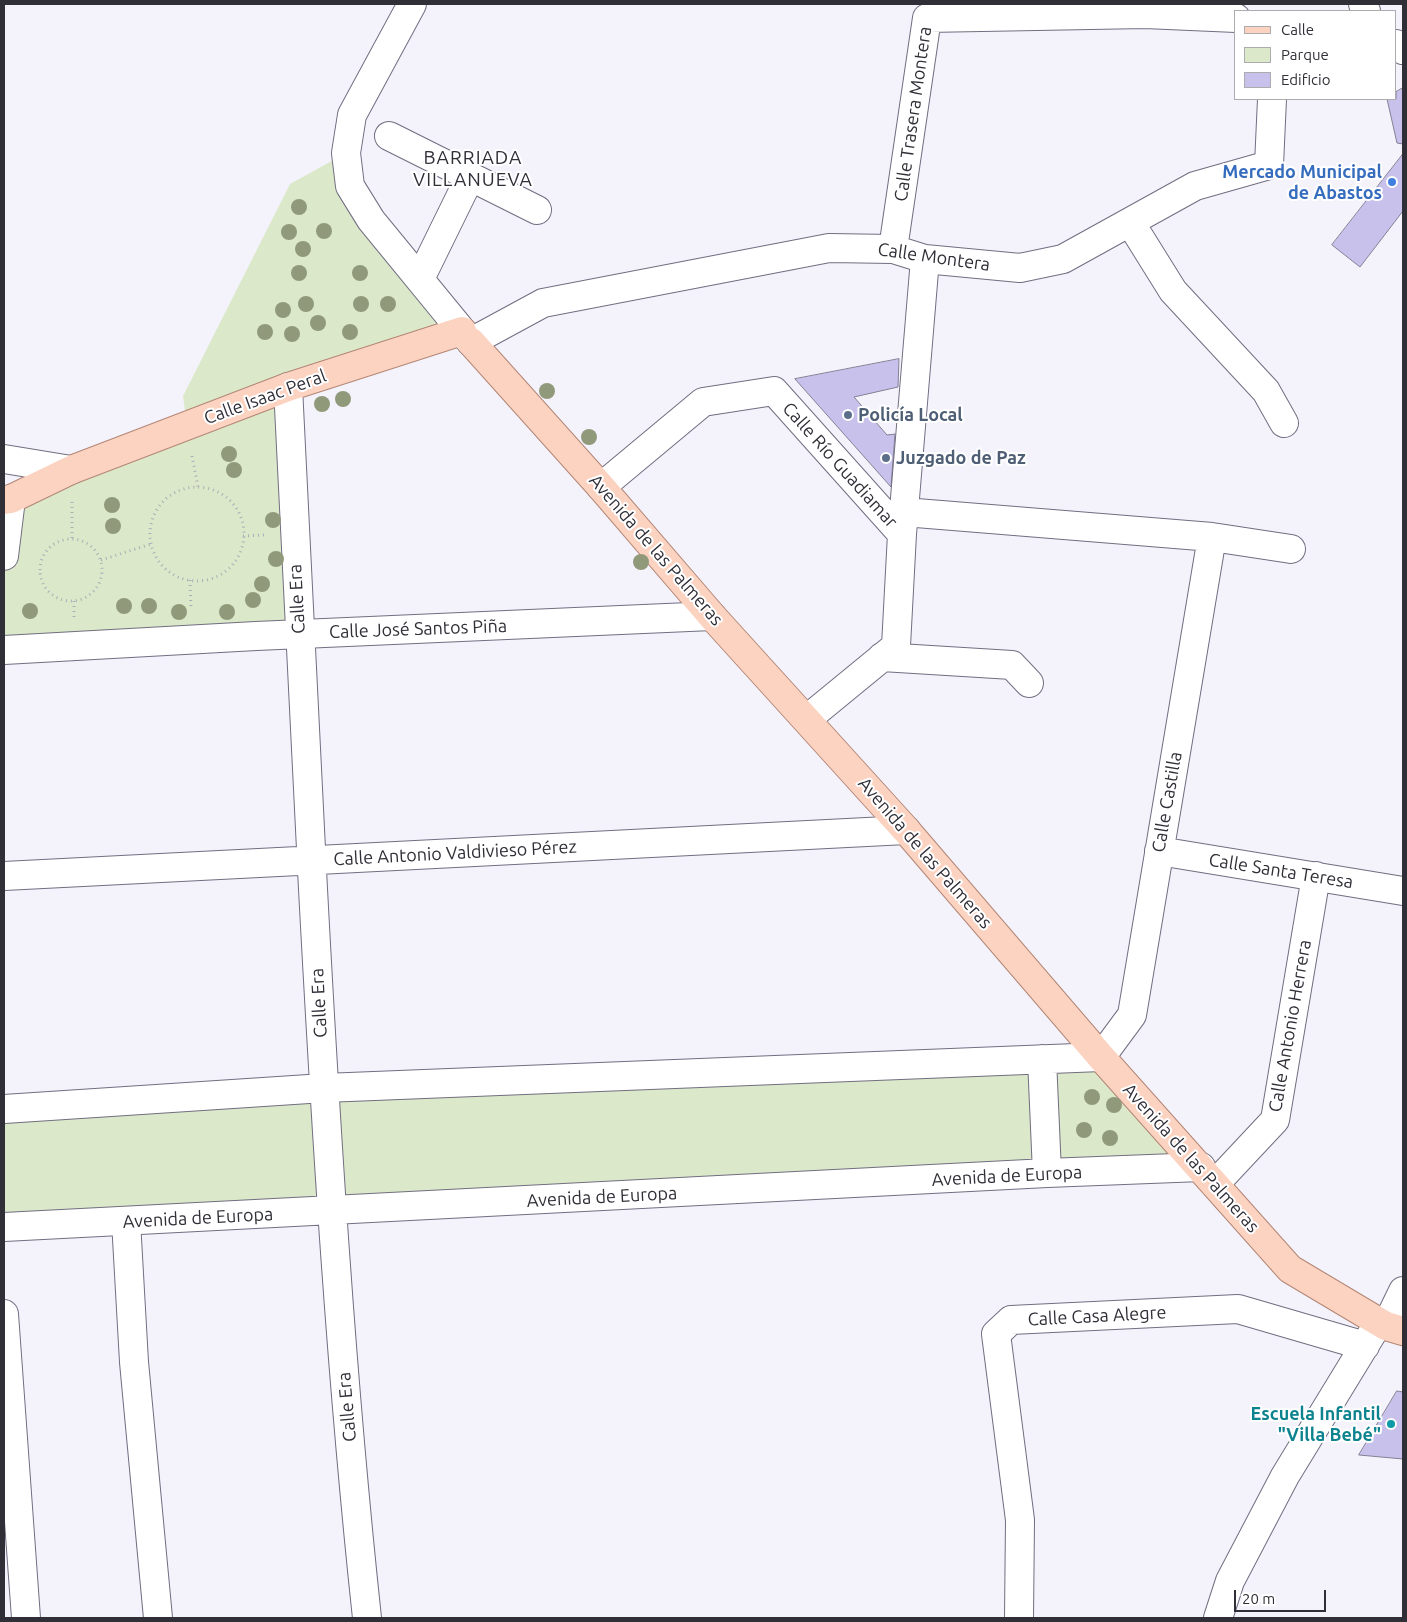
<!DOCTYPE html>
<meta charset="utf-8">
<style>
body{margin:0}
#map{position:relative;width:1407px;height:1622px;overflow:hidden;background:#f4f3fc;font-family:Ubuntu,sans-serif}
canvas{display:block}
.frame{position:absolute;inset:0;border:5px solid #302f37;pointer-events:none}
.legend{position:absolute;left:1234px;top:10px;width:162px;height:90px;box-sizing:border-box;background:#fff;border:1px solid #acacaf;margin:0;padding:6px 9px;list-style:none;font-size:15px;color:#302f37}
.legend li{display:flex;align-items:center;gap:10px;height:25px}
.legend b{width:25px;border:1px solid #acacaf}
.scale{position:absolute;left:1234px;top:1590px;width:92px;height:22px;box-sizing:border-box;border:2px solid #302f37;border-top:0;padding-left:6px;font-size:15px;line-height:18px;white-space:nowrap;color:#302f37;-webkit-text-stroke:4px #fff;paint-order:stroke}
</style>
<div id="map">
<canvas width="1407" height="1622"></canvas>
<div class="frame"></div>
<ul class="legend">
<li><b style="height:6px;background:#fcd3c1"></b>Calle</li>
<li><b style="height:14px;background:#dce8ca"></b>Parque</li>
<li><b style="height:14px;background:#c7c1ec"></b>Edificio</li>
</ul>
<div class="scale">20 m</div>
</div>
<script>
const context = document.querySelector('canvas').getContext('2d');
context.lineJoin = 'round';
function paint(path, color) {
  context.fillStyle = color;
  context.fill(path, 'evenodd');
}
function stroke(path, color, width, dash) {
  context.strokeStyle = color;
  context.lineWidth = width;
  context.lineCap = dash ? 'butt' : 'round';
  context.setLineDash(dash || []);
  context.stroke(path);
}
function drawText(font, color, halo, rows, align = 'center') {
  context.font = font + ' Ubuntu,sans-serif';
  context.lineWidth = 4;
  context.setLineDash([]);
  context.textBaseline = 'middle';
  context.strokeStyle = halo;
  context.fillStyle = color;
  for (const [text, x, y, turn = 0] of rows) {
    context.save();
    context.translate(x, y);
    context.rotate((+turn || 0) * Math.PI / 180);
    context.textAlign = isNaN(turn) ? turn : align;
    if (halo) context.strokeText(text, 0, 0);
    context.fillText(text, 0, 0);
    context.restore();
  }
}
paint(new Path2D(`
 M346,153L350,186L462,331L288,387L299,634L4,650V556L11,499L187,426L183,396L290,184Z
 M1101,1057L1201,1167L4,1227V1109Z`), '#dce8ca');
const building = new Path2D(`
 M1403,88V144L1397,143L1387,99H1396V92Z
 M1403,154V211L1360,267L1332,245Z
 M899,359L898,387L854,397L887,435L895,434L891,487L795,379Z
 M1397,1391L1403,1392V1459L1359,1455Z`);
paint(building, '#c7c1ec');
stroke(building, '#838094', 1);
const minor = new Path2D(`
 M412,4L352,115L346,153L350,186L371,220L471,342L543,303L829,248L893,249L925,259L1020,268L1063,259L1195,186L1269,165L1272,99
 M1363,4L1366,11
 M1396,44L1403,50
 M389,136L537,210
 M1130,222L1173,291L1266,391L1284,423
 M893,249L927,18L1145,14L1236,18
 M420,279L470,177
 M288,387C295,554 304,721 313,889C326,1132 341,1376 367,1618
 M4,459L71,470
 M601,487L703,402L774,391L902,534
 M904,512L1212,537L1291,549
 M4,556L11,499
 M4,650L256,636L712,616
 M882,657L1012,665L1029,683
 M807,719L896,646L902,534L925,259
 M1159,851L1403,891
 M4,876L906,830
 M1042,1059L1047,1173
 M4,1109L324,1088L1101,1057L1132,1015L1212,537
 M1215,1184L1275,1120L1316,876
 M126,1221L134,1362L158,1618
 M4,1227L1047,1173L1201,1167
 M4,1314L26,1618
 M1386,1326L1403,1291
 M1019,1618L1020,1520L996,1334L1011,1320L1238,1309L1365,1346
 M1218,1618L1230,1581L1285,1476L1373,1332`);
const major = new Path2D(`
 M471,342L601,487L712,616L906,830L1101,1057L1290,1269L1379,1322L1386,1326L1403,1331
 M4,500L11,499L71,470L288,387L462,331`);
stroke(minor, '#706e81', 30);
stroke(major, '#b38675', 30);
stroke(new Path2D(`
 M192,456L198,487
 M150 534a47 47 0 1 1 94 0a47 47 0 1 1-94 0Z
 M72,502V539
 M243,536L265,535
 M40 570a31 31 0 1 1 62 0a31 31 0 1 1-62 0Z
 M101,560L151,544
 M190,580L191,609
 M74,601V618`), '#aeadb5', 3, [1, 4]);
stroke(minor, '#fff', 28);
stroke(major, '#fcd3c1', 28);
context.fillStyle = '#909a7b';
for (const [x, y] of [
 [299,207],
 [324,231],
 [289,232],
 [303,249],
 [299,273],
 [360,273],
 [306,304],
 [361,304],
 [388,304],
 [283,310],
 [318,323],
 [265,332],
 [350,332],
 [292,334],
 [547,391],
 [343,399],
 [322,404],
 [589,437],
 [229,454],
 [234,470],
 [112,505],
 [273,520],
 [113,526],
 [276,559],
 [641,562],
 [262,584],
 [253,600],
 [124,606],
 [149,606],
 [30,611],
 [179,612],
 [227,612],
 [1092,1097],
 [1114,1105],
 [1084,1130],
 [1110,1138]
]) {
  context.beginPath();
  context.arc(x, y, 8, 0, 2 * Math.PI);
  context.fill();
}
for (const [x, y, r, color] of [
 [1392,182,5,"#3f7fe0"],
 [848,415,5,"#5c6f8a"],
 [886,458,5,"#5c6f8a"],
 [1391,1424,5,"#0f9aa8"]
]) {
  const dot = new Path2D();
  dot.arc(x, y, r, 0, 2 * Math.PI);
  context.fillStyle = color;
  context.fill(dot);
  stroke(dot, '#fff', 2);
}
drawText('18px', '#302f37', '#fff', [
 ["Calle Trasera Montera",913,114,-82],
 ["Calle Montera",934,257,8],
 ["Calle Isaac Peral",265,397,-20],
 ["Calle Río Guadiamar",840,465,48],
 ["Avenida de las Palmeras",656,550,49],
 ["Calle Era",297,599,-93],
 ["Calle José Santos Piña",418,629,-2],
 ["Calle Castilla",1167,802,-80],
 ["Calle Antonio Valdivieso Pérez",455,853,-3],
 ["Avenida de las Palmeras",925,853,49],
 ["Calle Santa Teresa",1281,871,9],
 ["Calle Era",319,1003,-93],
 ["Calle Antonio Herrera",1290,1026,-80],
 ["Avenida de las Palmeras",1191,1158,48],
 ["Avenida de Europa",1007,1176,-3],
 ["Avenida de Europa",602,1197,-3],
 ["Avenida de Europa",198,1218,-3],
 ["Calle Casa Alegre",1097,1316,-3],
 ["Calle Era",347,1407,-95]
]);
drawText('bold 18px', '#366cbe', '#fff', [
 ["Mercado Municipal",1382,172],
 ["de Abastos",1382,193]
], 'right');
drawText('bold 18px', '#4e5e75', '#fff', [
 ["Policía Local",858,415],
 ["Juzgado de Paz",896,458]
], 'left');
drawText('bold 18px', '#0d838f', '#fff', [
 ["Escuela Infantil",1381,1414],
 ["\"Villa Bebé\"",1381,1435]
], 'right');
context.letterSpacing = '1px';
drawText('19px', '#302f37', '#fff', [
 ["BARRIADA",473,158],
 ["VILLANUEVA",473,180]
]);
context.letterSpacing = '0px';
</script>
